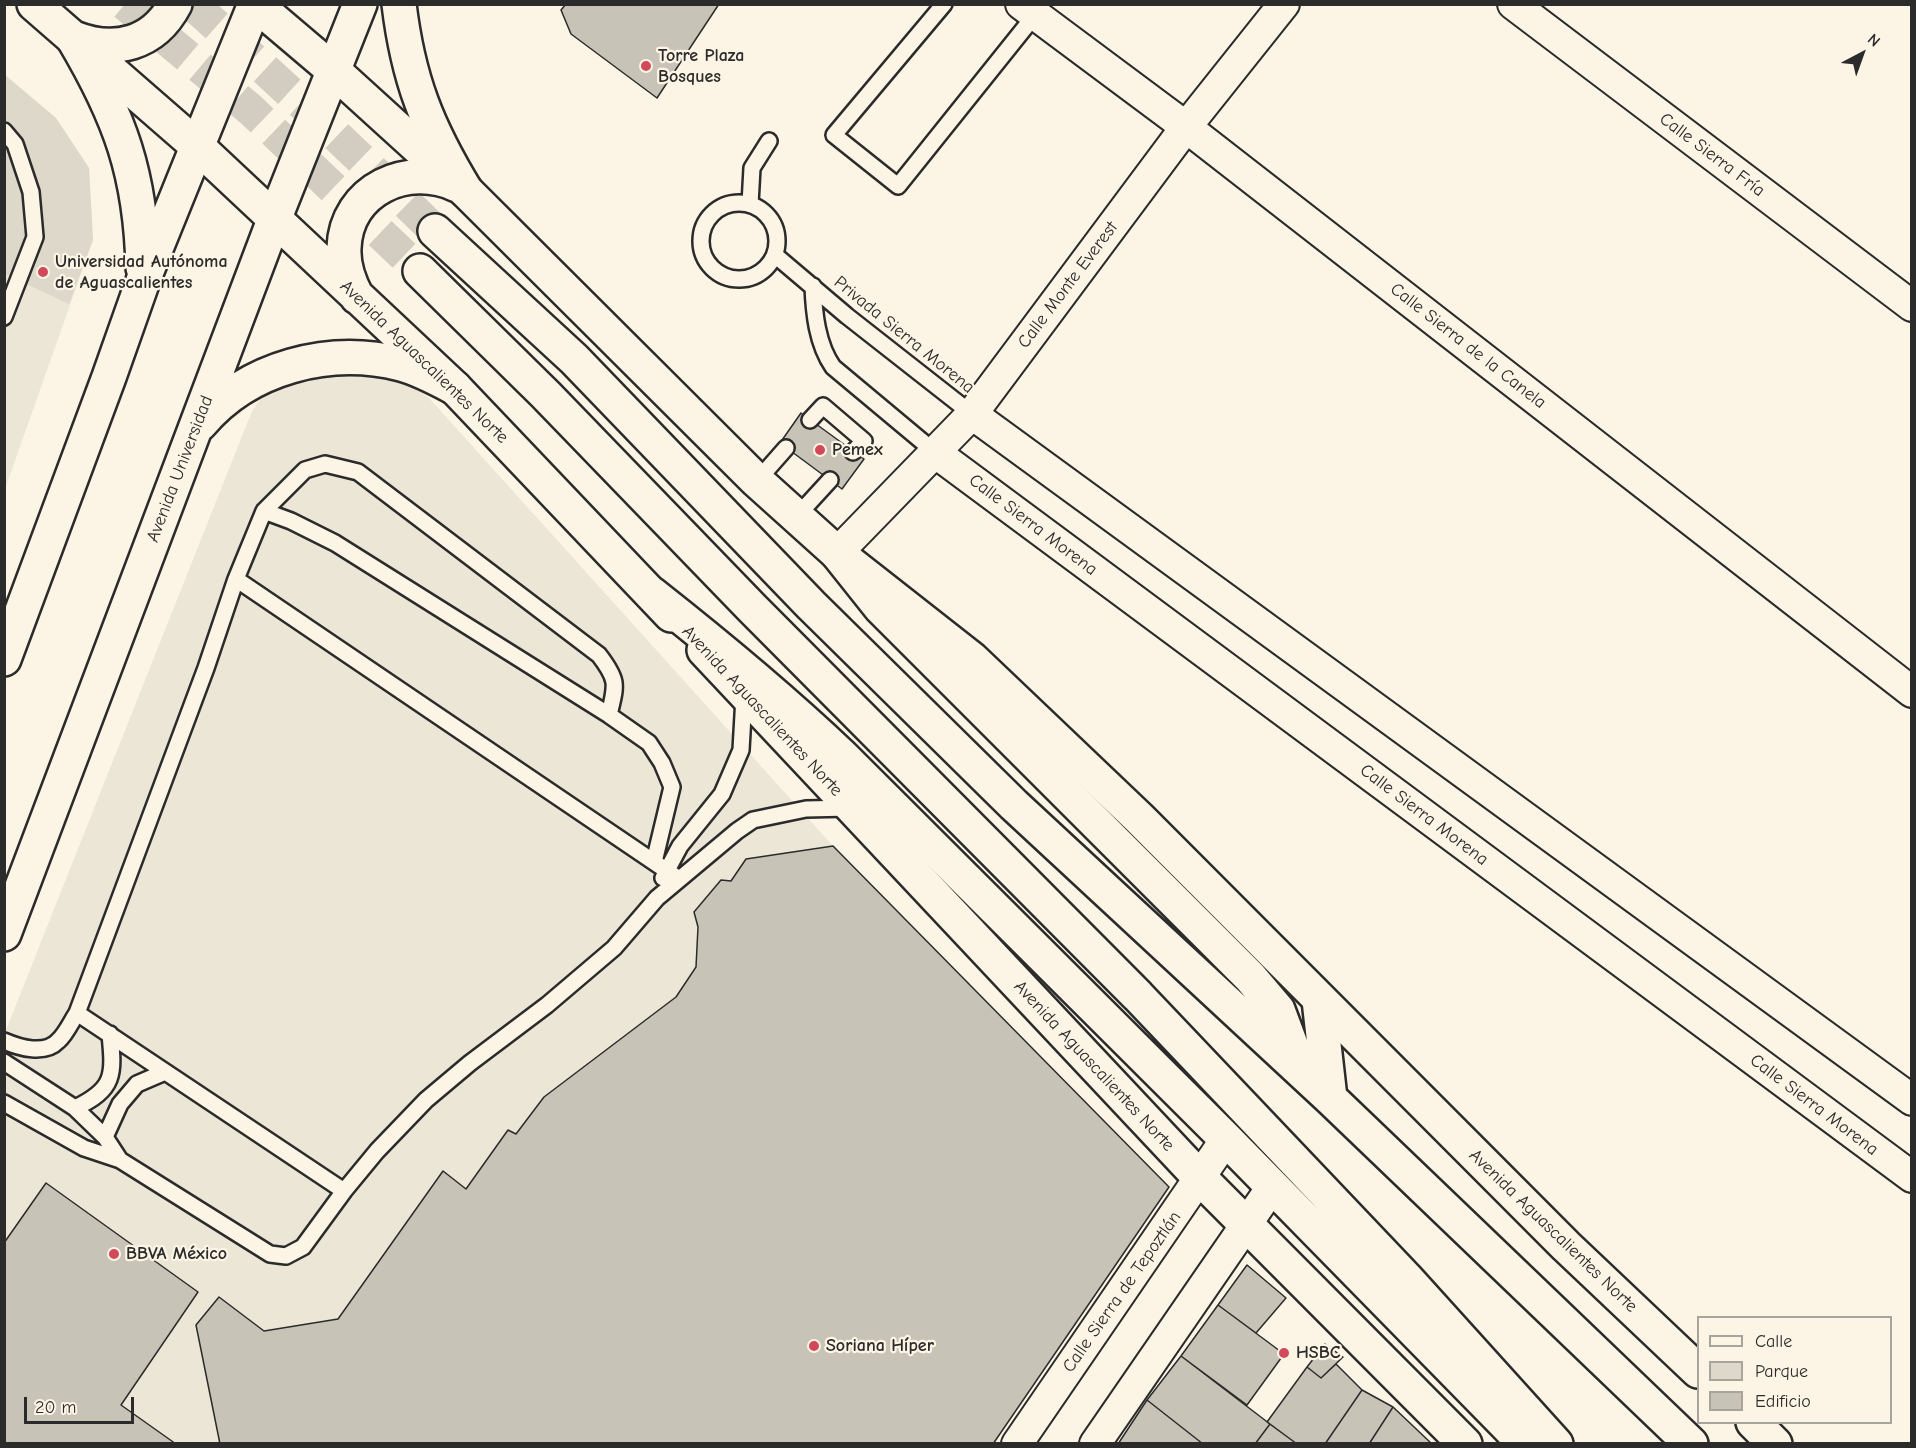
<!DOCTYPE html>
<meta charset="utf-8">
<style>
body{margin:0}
#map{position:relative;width:1916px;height:1448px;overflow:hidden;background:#fcf5e5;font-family:"Comic Neue",sans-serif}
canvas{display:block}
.frame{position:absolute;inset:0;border:6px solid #2b2b2b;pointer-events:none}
.legend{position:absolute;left:1697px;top:1316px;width:195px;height:108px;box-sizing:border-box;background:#fcf5e5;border:2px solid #a8a49b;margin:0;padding:8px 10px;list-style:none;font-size:18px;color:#2b2b2b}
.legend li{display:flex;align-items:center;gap:12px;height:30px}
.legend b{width:30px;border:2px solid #a8a49b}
.north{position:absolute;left:1832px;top:24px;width:60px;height:60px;-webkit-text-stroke:4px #fcf5e5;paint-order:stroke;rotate:41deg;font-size:16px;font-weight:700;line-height:24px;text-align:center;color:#2b2b2b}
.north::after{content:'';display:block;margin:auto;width:21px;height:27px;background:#2b2b2b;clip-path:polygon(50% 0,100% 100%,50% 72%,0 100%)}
.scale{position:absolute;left:24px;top:1397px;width:110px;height:27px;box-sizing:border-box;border:3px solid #2b2b2b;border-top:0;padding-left:8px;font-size:18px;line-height:21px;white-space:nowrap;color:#2b2b2b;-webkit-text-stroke:4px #fcf5e5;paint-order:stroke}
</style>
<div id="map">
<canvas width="1916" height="1448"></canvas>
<div class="frame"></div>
<ul class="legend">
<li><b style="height:8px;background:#fcf5e5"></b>Calle</li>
<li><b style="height:16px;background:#ded8ca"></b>Parque</li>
<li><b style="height:16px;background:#c8c3b7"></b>Edificio</li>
</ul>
<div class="north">N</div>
<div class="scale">20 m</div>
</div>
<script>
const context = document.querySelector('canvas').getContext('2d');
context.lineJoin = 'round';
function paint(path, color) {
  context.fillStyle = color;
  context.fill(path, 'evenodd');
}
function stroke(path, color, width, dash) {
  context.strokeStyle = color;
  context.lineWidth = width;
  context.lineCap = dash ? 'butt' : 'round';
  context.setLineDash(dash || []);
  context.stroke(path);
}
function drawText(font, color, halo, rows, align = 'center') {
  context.font = font + ' "Comic Neue",sans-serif';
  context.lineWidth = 4.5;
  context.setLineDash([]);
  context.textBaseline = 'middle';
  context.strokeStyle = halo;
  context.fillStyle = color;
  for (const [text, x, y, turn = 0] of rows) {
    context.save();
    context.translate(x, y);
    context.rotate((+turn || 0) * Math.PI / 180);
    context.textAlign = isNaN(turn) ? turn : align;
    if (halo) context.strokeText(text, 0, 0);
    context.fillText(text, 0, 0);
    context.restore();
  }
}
paint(new Path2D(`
 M5,75L56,118L89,168L93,240L5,489Z
 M311,371L390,372L429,398L833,846L1169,1187L993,1443H5L4,1035L252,411L271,384Z`), '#ece6d7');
paint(new Path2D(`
 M5,75L56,118L89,168L93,240L69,304L5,274Z`), '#ded8ca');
const building = new Path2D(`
 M566,4H719L657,98L571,34L561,10Z
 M801,413L864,459L842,489L780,443Z
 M833,846L1169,1187L993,1444H220L196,1325L219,1297L264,1331L338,1319L443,1171L466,1189L508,1130L516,1134L544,1097L676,997L696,967L698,927L694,912L721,880L731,881L746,859Z
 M46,1183L198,1292L121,1405L176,1444H4V1243Z
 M1247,1265L1286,1298L1256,1333L1218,1305Z
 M1218,1305L1284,1354L1247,1405L1181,1356Z
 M1325,1344L1343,1357L1321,1378L1307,1367Z
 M1181,1356L1270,1424L1255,1444H1203L1147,1400Z
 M1336,1364L1362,1390L1325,1444H1297L1267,1422L1307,1367L1321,1378Z
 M1362,1390L1393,1407L1369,1444H1325Z
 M1147,1400L1203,1444H1118Z
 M1393,1407L1432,1444H1369Z
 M1270,1424L1297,1444H1255Z`);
paint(building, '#c8c3b7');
stroke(building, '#2b2b2b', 1.5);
stroke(new Path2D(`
 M125,4L251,110L420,271
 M192,4C276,78 356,153 435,231`), '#d2cdc0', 33, [33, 16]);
const service = new Path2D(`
 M944,4L834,135L898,186L1035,15
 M4,131L15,144L31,192L35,237L4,317
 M701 241a38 38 0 1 1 76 0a38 38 0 1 1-76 0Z
 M750,204L752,168L769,141
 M775,255L847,316L972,414
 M813,286C814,313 817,344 833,367L936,453
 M810,420L823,406L864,441L853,452
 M757,481L786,448
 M264,511L305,470L325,464L358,472L599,655C619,681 616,685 609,715
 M797,516L830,480
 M236,579L264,511L291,521L335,543L609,715L649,743L662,763L672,787L654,862
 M663,878L680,846L722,794L741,750L744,697
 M4,1041C20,1048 45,1055 58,1041C66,1034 71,1022 77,1013
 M4,1062L75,1108L105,1137L120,1160
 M4,1103L84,1148L120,1160L270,1254L286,1256L303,1247L344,1191L377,1151L426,1100L470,1063L547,1005L614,948L657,898L737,831L753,820L806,809L849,808
 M75,1108C115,1089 114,1075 110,1034
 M105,1137L120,1104L137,1084L165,1072
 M344,1191L77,1013L206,668L236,579L679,879`);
const minor = new Path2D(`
 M1021,4L1186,127L1912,692
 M1513,4L1912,306
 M972,414L1912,1100
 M936,453L1912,1177
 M837,553L972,414L1186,127L1284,4
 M1017,1444L1226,1139
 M1095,1444L1272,1187`);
const tertiary = new Path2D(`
 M34,4L197,146L455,388L671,615
 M255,4L334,71L466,191L757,481L837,553L972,659L1139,818L1566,1246L1698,1371
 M74,38C115,54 154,44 175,4
 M357,297C349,282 343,266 344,248C346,189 408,162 457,185
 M704,650L1200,1178L1465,1444
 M1753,1422L1775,1444`);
const primary = new Path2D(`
 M399,4C408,79 427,127 466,191
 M73,38C120,117 141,175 143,268
 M435,231L574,359L811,605L1014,805L1330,1098L1691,1444
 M420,271L546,395L752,608L1138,996L1406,1278L1556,1444
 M200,424C248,367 329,346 401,364C420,369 438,379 455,388
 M837,553L880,607L1250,977L1278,1010L1299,1066
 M652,594C718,646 782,699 842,756L1226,1139L1525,1444
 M4,659L109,377L144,278L255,4
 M4,934L274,220L360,4
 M1319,1000L1330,1098`);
stroke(service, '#2b2b2b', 20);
stroke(minor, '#2b2b2b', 34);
stroke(tertiary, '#2b2b2b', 38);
stroke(primary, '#2b2b2b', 38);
stroke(service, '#fcf5e5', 15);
stroke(minor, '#fcf5e5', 30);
stroke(tertiary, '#fcf5e5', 33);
stroke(primary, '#fcf5e5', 33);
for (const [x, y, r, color] of [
 [646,66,6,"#d1495b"],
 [43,272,6,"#d1495b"],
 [820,450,6,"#d1495b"],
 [114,1254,6,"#d1495b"],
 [814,1346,6,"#d1495b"],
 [1284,1353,6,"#d1495b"]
]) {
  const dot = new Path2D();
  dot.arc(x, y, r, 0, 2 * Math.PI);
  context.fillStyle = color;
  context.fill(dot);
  stroke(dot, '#fcf5e5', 2);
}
drawText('bold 18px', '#2b2b2b', '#fcf5e5', [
 ["Torre Plaza",658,56],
 ["Bosques",658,77],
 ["Universidad Autónoma",55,262],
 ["de Aguascalientes",55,283],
 ["Pemex",832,450],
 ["BBVA México",126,1254],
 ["Soriana Híper",826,1346],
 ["HSBC",1296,1353]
], 'left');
drawText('18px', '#2b2b2b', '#fcf5e5', [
 ["Calle Sierra Fría",1712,155,37],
 ["Calle Monte Everest",1068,285,-53],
 ["Privada Sierra Morena",904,335,39],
 ["Calle Sierra de la Canela",1468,346,38],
 ["Avenida Aguascalientes Norte",424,362,44],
 ["Avenida Universidad",180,469,-69],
 ["Calle Sierra Morena",1033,525,37],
 ["Avenida Aguascalientes Norte",762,711,47],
 ["Calle Sierra Morena",1424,815,37],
 ["Avenida Aguascalientes Norte",1094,1066,47],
 ["Calle Sierra Morena",1814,1105,37],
 ["Avenida Aguascalientes Norte",1553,1231,44],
 ["Calle Sierra de Tepoztlán",1122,1292,-55]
]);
</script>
